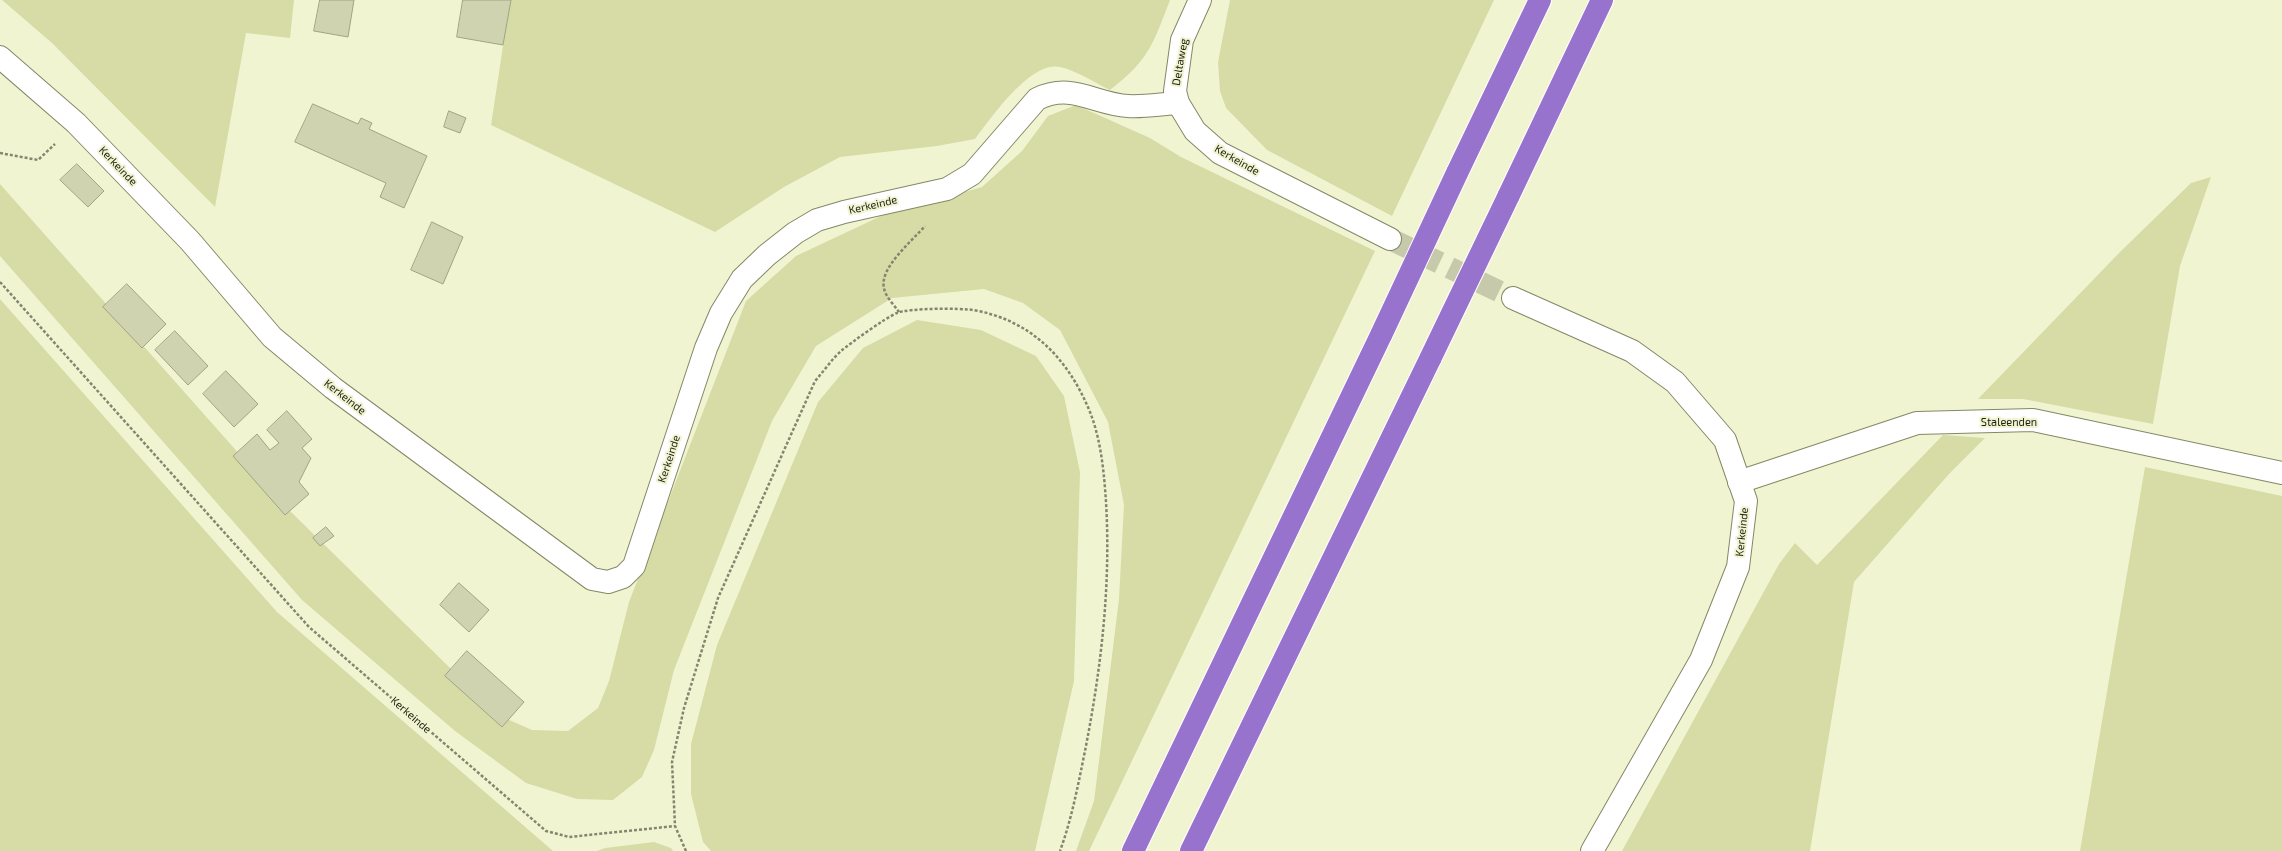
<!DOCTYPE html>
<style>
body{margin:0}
canvas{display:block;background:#f1f4d1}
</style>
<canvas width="2282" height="851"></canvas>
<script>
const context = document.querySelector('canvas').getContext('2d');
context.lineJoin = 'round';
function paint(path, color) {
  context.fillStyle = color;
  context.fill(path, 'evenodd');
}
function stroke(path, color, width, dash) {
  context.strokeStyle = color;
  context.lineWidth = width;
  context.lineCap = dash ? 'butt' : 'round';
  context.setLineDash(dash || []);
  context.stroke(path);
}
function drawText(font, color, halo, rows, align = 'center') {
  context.font = font + ' "Exo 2",sans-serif';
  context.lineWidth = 4;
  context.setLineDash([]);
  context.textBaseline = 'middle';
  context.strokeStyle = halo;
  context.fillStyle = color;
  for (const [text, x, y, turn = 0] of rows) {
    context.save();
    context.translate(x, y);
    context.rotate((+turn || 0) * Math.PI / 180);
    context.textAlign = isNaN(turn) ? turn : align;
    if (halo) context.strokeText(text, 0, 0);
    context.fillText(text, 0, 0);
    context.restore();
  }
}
paint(new Path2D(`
 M2,0H294L290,38L246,33L215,207L52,43Z
 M510,0H1170C1153,44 1149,60 1110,90C1096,83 1075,70 1060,67C1031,60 991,118 975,139L937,146L840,157L784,187L715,232L491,125Z
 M1230,0H1494L1392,216L1267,150L1226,108L1220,91L1218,62Z
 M1076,105L1150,138L1181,157L1375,251L1089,851H1076L1094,801L1119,599L1124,505L1108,422L1060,330L1023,303L984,289L892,298L816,346L772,421L674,670L654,750L642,777L613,800L577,799L526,783L455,731L302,600L0,256V184L288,509L498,715L532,730L568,731L598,708L609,681L629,602L746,301L796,256L881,216L982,187L1022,151L1048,116Z
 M2211,177L2180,266L2153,424L2023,399H1978L2120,252L2191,183Z
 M0,299L277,612L553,851H0Z
 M917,320L981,330L1036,356L1064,396L1080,472L1074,681L1035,851H711L703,842L691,794V744L717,645L818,402L863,348Z
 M1943,435L1985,438L1949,474L1854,582L1810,851H1622L1779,564L1795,543L1817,565Z
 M2145,467L2282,496V851H2080Z
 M654,842L671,848L673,851H597L605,848Z`), '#d7dca6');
const building = new Path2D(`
 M320,0H354L348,37L314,31Z
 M463,0H511L503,45L457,37Z
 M313,104L358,124L361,118L372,123L369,129L427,156L404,208L380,197L386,183L295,142Z
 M449,111L466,118L460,133L444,127Z
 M77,164L104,191L88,207L60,180Z
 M432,222L463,237L443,284L411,270Z
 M127,284L166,324L142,348L103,307Z
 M175,331L208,366L188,385L155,350Z
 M226,371L258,404L234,427L203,394Z
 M287,411L312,439L302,448L311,458L299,482L309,494L285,515L233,456L257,434L270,450L279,443L267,430Z
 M326,527L334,536L320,546L313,538Z
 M459,583L489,610L469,632L440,605Z
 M467,651L524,702L502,727L445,676Z`);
paint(building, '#cfd3b0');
stroke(building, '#a1a483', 1);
stroke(new Path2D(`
 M1390,239L1513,298`), '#c7c9ab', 22, [22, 11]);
const minor = new Path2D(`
 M0,57L76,123L190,241L272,337L333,388L592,579L608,582L623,577L634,566L706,348L721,313L742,279L767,255L795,233L817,220L844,212L947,189L972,174L1037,99C1072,82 1094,104 1128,106C1144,107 1161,104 1178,103
 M1739,482L1917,423L2033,420L2282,473`);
const tertiary = new Path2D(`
 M1200,0L1182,40L1175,91L1178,103L1195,131L1220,153L1390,239
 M1513,298L1632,351L1675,382L1725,440L1746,501L1738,567L1701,660L1592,851`);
const motorway = new Path2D(`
 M1457,173L1540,0
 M1508,197L1602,0
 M1133,851L1382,333
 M1191,851L1431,357`);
stroke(minor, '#858867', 24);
stroke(tertiary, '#858867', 24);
stroke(motorway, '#fff', 24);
stroke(new Path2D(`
 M0,153L38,160L55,144
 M0,282L309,627L546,831L569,837L675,826
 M899,312C894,305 885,296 884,288C879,268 912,241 925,226
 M686,851L675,826L672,762L684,708L718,598L815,381C824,371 832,359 841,351C852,342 885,318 897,313C908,308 960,308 973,310C1031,320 1068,358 1090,412C1101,440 1104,472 1106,502C1111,586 1101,669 1085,751C1078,785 1072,818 1060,851`), '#84856e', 2.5, [3, 2]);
stroke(minor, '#fff', 22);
stroke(tertiary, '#fff', 22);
stroke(motorway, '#9873cd', 22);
const motorwayBridge = new Path2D(`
 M1382,333L1457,173
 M1431,357L1508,197`);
stroke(motorwayBridge, '#fff', 24, []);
stroke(motorwayBridge, '#9873cd', 22);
drawText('11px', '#1e1f12', '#f1f4d1', [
 ["Deltaweg",1180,62,-80],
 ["Kerkeinde",1237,160,30],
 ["Kerkeinde",118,166,46],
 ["Kerkeinde",873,205,-13],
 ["Kerkeinde",345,397,38],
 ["Staleenden",2009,422],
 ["Kerkeinde",669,459,-72],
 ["Kerkeinde",1742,532,-84],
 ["Kerkeinde",411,715,41]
]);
</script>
